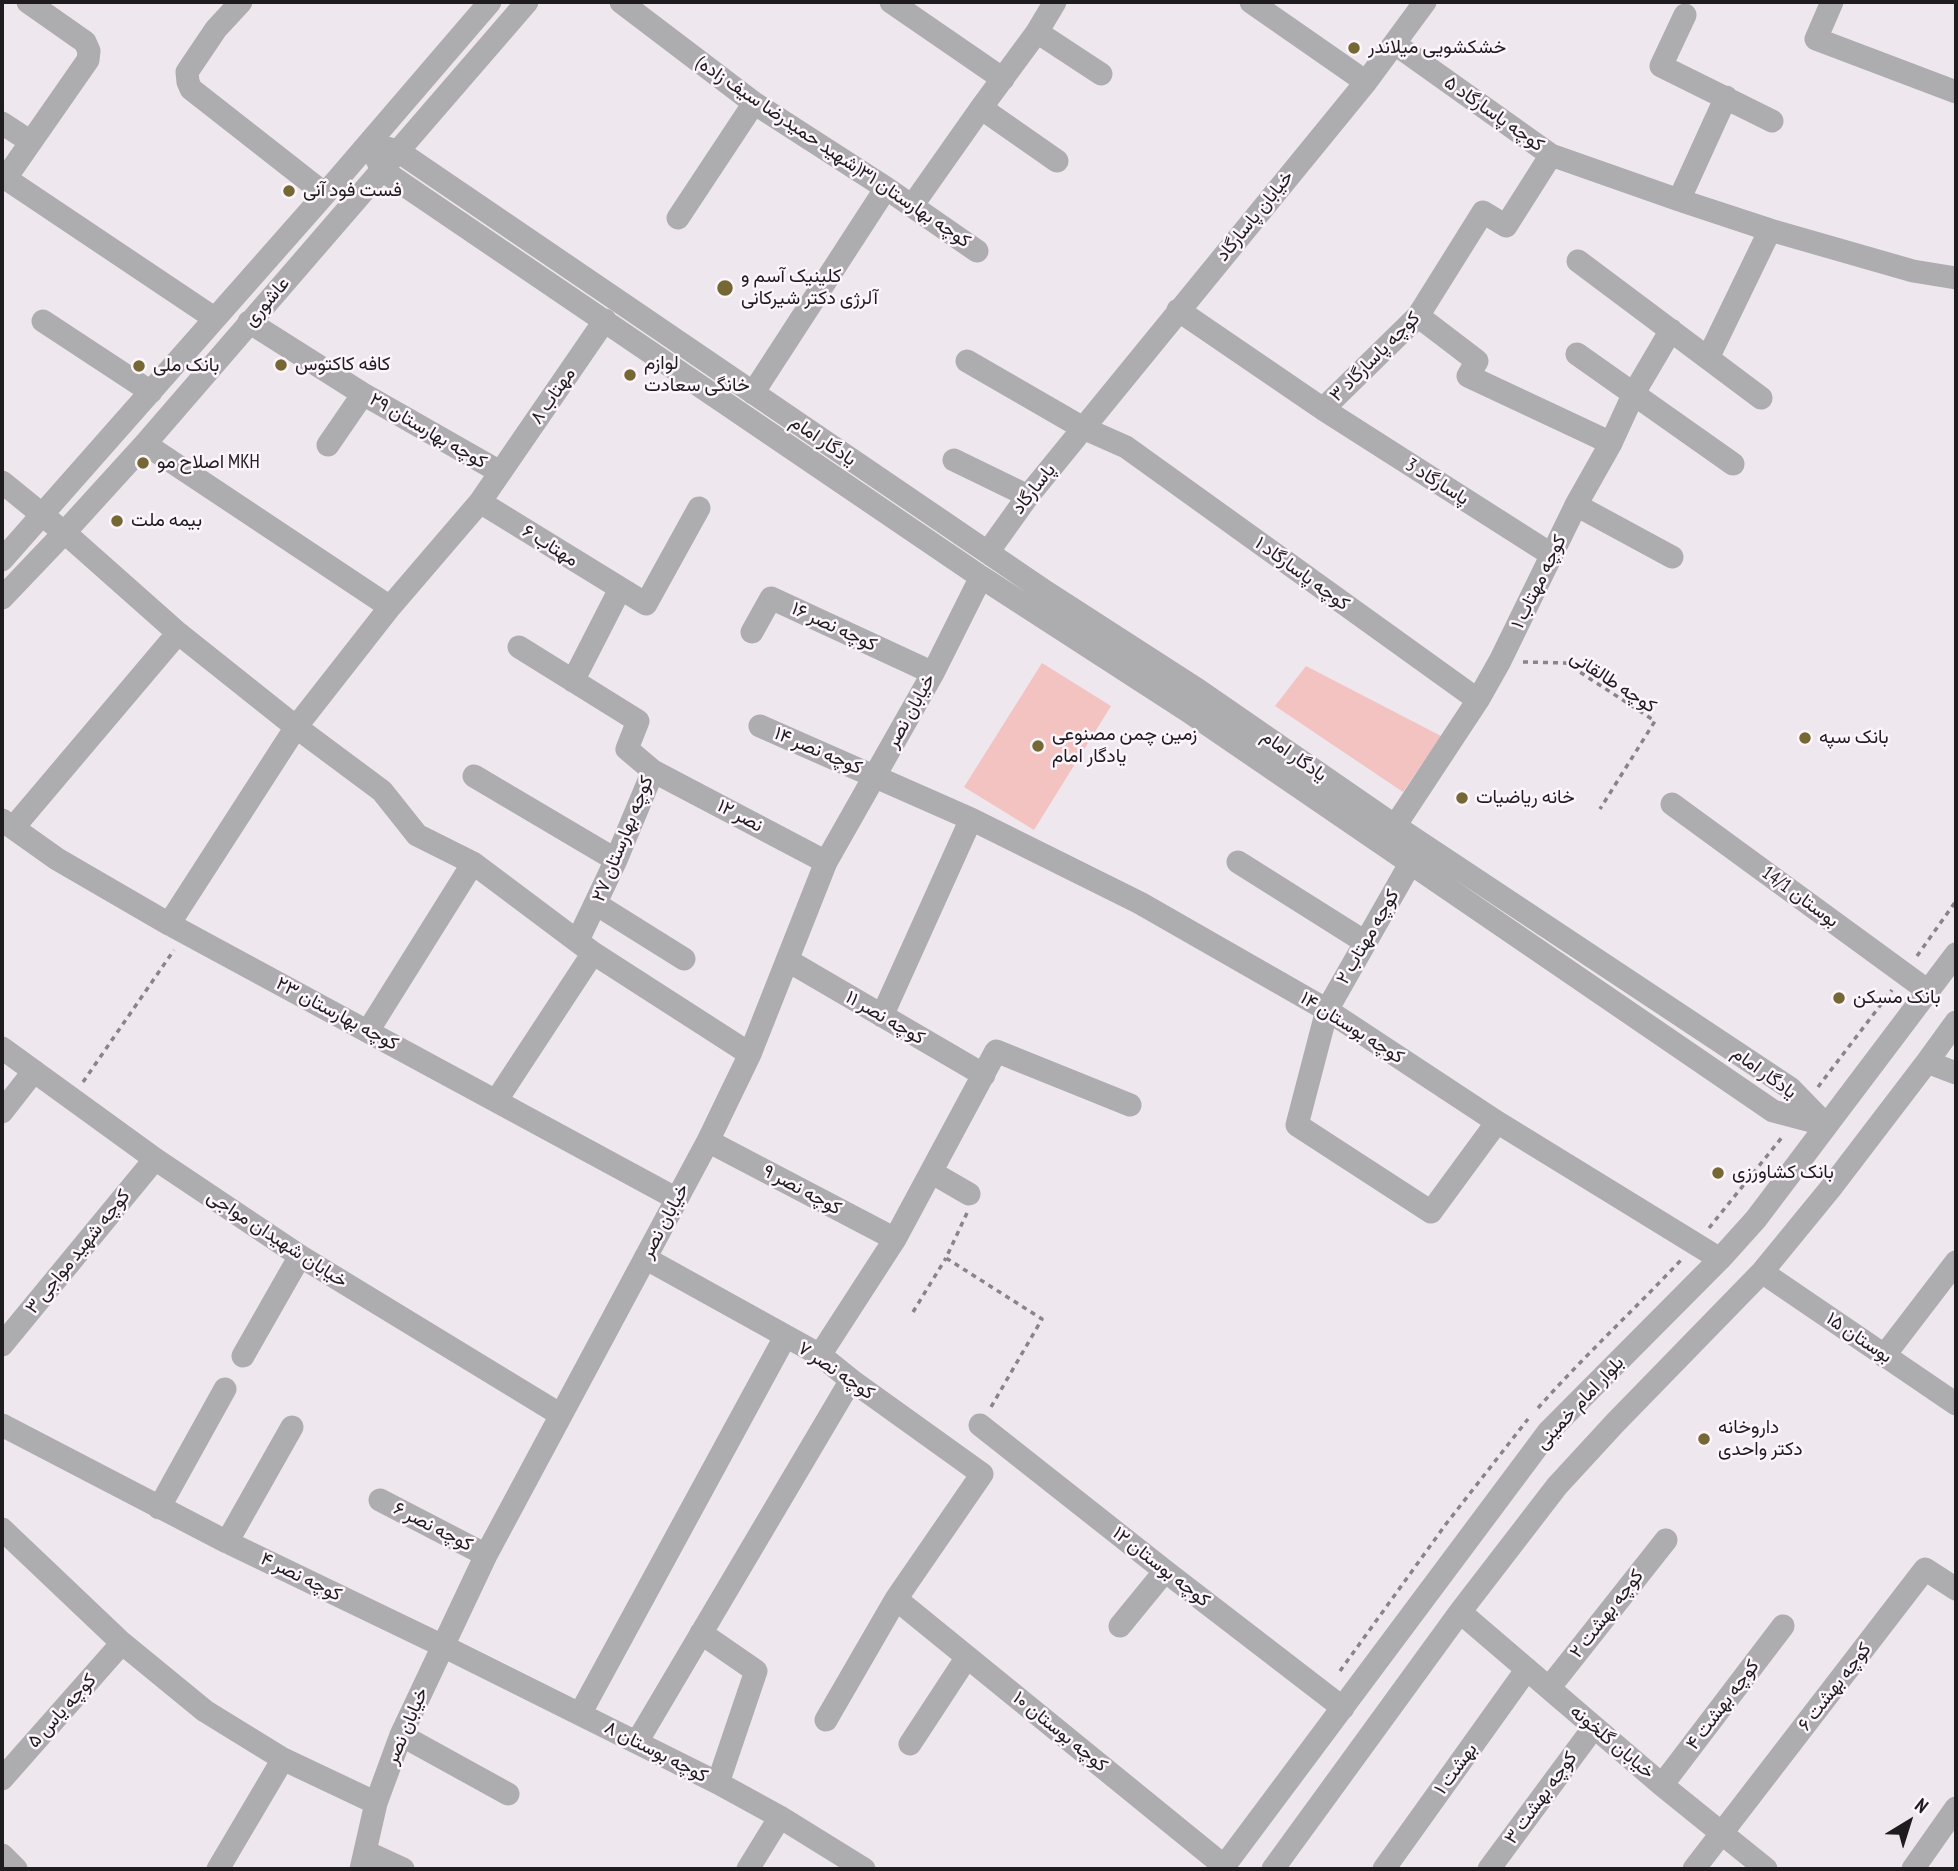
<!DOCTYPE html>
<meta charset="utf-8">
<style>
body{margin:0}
#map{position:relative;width:1958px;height:1871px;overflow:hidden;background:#efe7ee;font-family:"PT Sans Narrow",sans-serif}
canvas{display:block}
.frame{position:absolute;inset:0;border:4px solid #1f1c1f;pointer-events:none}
.north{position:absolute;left:1874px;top:1787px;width:70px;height:70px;-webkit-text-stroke:5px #fdf5fc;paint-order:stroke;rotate:38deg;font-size:19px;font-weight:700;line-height:28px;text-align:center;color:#1f1c1f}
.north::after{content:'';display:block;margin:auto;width:24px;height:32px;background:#1f1c1f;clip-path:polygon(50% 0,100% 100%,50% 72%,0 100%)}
</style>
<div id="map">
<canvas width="1958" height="1871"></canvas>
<div class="frame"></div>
<div class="north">N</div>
</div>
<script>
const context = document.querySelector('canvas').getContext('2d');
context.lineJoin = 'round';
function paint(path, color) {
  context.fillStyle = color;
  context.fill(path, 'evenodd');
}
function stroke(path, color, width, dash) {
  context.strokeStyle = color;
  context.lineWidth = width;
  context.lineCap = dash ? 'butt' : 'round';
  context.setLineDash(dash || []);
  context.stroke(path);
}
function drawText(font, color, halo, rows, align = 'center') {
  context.font = font + ' "PT Sans Narrow",Vazirmatn,sans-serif';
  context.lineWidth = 5;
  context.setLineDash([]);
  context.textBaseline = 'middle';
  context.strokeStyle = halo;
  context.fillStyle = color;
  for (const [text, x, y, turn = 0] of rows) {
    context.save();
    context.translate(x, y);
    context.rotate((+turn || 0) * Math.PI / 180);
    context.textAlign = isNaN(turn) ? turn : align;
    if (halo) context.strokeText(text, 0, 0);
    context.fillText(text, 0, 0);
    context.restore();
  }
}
paint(new Path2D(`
 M1042,663L1111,706L1034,830L964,787Z
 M1306,666L1441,736L1403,792L1275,706Z`), '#f3c3c1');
stroke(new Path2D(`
 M1523,662L1566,663L1655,721L1600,809
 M1917,956L1956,901
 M83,1082L174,950
 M1818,1087L1892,990
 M967,1213L946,1258L1042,1319L991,1407
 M1709,1228L1783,1136
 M913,1312L946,1258
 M1538,1408C1583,1357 1634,1310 1681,1260
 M1340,1671L1446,1524L1528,1419`), '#898489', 3.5, [5, 5]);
stroke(new Path2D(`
 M28,2L85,42L89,51L88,60L10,172L9,177L11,182L214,318
 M241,2L216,29L187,72L188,82L191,89L325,194
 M621,2L754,103L886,188L977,251
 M891,2L1003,79
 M1251,2L1366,82
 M1832,2L1816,39L1956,92
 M1685,15L1661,66L1772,121
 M1037,32L1101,74
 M1395,44L1551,155L1679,200L1770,230L1913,271L1956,278
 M981,108L1057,161
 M2,123L31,142
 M369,143L382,170L981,577L1185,709L1773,1111L1826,1125
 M369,143L398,151L1046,592L1198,690L1395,826L1790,1088L1826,1125
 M1679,200L1726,97
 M912,206L981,108L1037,32L1055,2
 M678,218L754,103
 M1578,261L1761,398
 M1178,310L1323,409L1418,316L1483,212L1506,226L1551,155
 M1418,316L1477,361L1468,376L1611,443
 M43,321L151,392
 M249,322L363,394L500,472
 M1577,354L1733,464
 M1708,358L1770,230
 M967,361L1083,428L1126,447L1478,700
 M753,393L886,188
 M1323,409L1552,555
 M145,444L390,607
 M328,445L363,394
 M954,460L1028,496
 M2,482L72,539L178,633L296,727L382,791L417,835L473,863L593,953L750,1054
 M480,502L646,604L699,508
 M1576,505L1672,557
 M988,552L1028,496L1366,82L1425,2
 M2,560L325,194L490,2
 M2,598L64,533L145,444L527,2
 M752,632L771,598L933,673
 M519,647L638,721L627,749L653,771L616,860L578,940
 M573,681L620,589
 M760,726L971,819L1140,903L1327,1010L1497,1122L1720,1259
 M653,771L826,862
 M474,776L616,860
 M1672,804L1928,991
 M2,820L57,859L169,924L677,1199
 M1395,826L1478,700L1500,661L1576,505L1611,443L1634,393L1671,330
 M13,828L178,633
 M1238,862L1365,942
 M1410,864L1327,1010L1297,1125L1431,1212L1497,1122
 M596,904L684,959
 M169,924L296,727L390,607L480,502L605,320
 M787,960L984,1075
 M882,1016L971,819
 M368,1031L473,863
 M2,1048L155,1159L300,1256L561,1415
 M1927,1062L1956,1073
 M496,1101L593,953
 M2,1112L34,1071
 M708,1141L895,1239
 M931,1172L969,1194
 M645,1258L820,1355L851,1380L982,1474L896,1599L826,1720
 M1762,1272L1956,1404
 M2,1345L155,1159
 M820,1355L895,1239L996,1051L1130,1105
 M243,1356L300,1256
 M1884,1356L1956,1262
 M2,1425L227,1542L443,1646L718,1783L780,1817L864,1869
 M980,1425L1165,1571L1343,1708
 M380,1500L486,1555
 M159,1508L225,1389
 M2,1529L122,1643L205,1711L283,1759L376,1803
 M227,1542L292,1427
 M896,1599L1224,1866
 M1460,1612L1662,1785L1766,1869
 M1120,1626L1165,1571
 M701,1633L756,1671L718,1783
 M1549,1688L1666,1540
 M580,1714L785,1337
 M401,1735L508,1794
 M637,1742L851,1380
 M910,1744L967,1657
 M2,1779L122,1643
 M1662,1785L1783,1626
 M366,1852L403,1869
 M2,1855L16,1869
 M218,1869L283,1759
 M361,1869L376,1803L401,1735L486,1555L708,1141L750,1054L826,862L933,673L981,577
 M748,1869L780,1817
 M1222,1869L1549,1431L1720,1259L1756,1219L1956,954
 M1273,1869L1460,1612L1557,1486L1615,1423L1762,1272L1830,1189L1927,1062L1956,1022
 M1384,1869L1527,1669
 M1489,1869L1594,1727
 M1694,1869L1925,1569L1956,1589
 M1913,1869L1956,1808`), '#adacaf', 23);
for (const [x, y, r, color] of [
 [1354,48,7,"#756835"],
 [289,191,7,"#756835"],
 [725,288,9,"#756835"],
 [281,365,7,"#756835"],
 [139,366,7,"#756835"],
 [630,375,7,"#756835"],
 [143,463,7,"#756835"],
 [117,521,7,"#756835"],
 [1805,738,7,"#756835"],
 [1038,746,7,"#756835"],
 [1462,798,7,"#756835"],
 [1839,998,7,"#756835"],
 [1718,1173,7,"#756835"],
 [1704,1439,7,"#756835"]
]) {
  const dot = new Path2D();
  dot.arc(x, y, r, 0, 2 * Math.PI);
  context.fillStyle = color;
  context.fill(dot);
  stroke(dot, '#fdf5fc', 2.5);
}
drawText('19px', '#1f1c1f', '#fdf5fc', [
 ["خشکشویی میلاندر",1368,48],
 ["فست فود آنی",303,191],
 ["کلینیک آسم و",741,277],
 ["آلرژی دکتر شیرکانی",741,299],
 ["لوازم",644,364],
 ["خانگی سعادت",644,386],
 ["کافه کاکتوس",295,365],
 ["بانک ملی",153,366],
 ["اصلاح مو MKH",157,463],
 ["بیمه ملت",131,521],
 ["زمین چمن مصنوعی",1052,735],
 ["یادگار امام",1052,757],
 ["بانک سپه",1819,738],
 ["خانه ریاضیات",1476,798],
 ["بانک مسکن",1853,998],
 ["بانک کشاورزی",1732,1173],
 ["داروخانه",1718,1428],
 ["دکتر واحدی",1718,1450]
], 'left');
drawText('19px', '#1f1c1f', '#fdf5fc', [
 ["کوچه پاسارگاد ۵",1494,114,35],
 ["کوچه بهارستان ۳۱(شهید حمیدرضا سیف زاده)",833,152,34],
 ["خیابان پاسارگاد",1255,216,-51],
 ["عاشوری",267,302,-49],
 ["کوچه پاسارگاد ۳",1375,357,-45],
 ["مهتاب ۸",553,396,-55],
 ["کوچه بهارستان ۲۹",428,431,30],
 ["یادگار امام",823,441,34],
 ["پاسارگاد 3",1437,482,32],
 ["پاسارگاد",1034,489,-52],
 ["مهتاب ۶",550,546,32],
 ["کوچه پاسارگاد ۱",1302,574,36],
 ["کوچه مهتاب ۱",1539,582,-64],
 ["کوچه نصر ۱۶",834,627,25],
 ["کوچه طالقانی",1613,682,33],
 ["خیابان نصر",911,711,-61],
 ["کوچه نصر ۱۴",818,751,23],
 ["یادگار امام",1294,756,35],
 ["نصر ۱۲",740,816,28],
 ["کوچه بهارستان ۲۷",623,839,-68],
 ["بوستان 14/1",1800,897,36],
 ["کوچه مهتاب ۲",1368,937,-60],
 ["کوچه بهارستان ۲۳",337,1014,28],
 ["کوچه نصر ۱۱",885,1018,30],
 ["کوچه بوستان ۱۴",1352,1028,32],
 ["یادگار امام",1764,1073,36],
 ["کوچه نصر ۹",802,1190,28],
 ["خیابان نصر",665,1221,-62],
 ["خیابان شهیدان مواجی",277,1239,33],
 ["کوچه شهید مواجی ۳",78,1252,-51],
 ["بوستان ۱۵",1859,1338,34],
 ["کوچه نصر ۷",836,1371,34],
 ["بلوار امام خمینی",1580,1403,-47],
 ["کوچه نصر ۶",433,1527,27],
 ["کوچه بوستان ۱۲",1161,1567,38],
 ["کوچه نصر ۴",301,1577,26],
 ["کوچه بهشت ۲",1607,1614,-52],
 ["کوچه بهشت ۶",1835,1687,-52],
 ["کوچه بهشت ۴",1723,1705,-53],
 ["کوچه یاس ۵",62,1711,-48],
 ["خیابان نصر",407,1726,-67],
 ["کوچه بوستان ۱۰",1060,1732,39],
 ["خیابان گلخونه",1612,1742,40],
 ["کوچه بوستان ۸",656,1752,27],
 ["بهشت ۱",1456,1769,-54],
 ["کوچه بهشت ۳",1541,1798,-54]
]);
</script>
